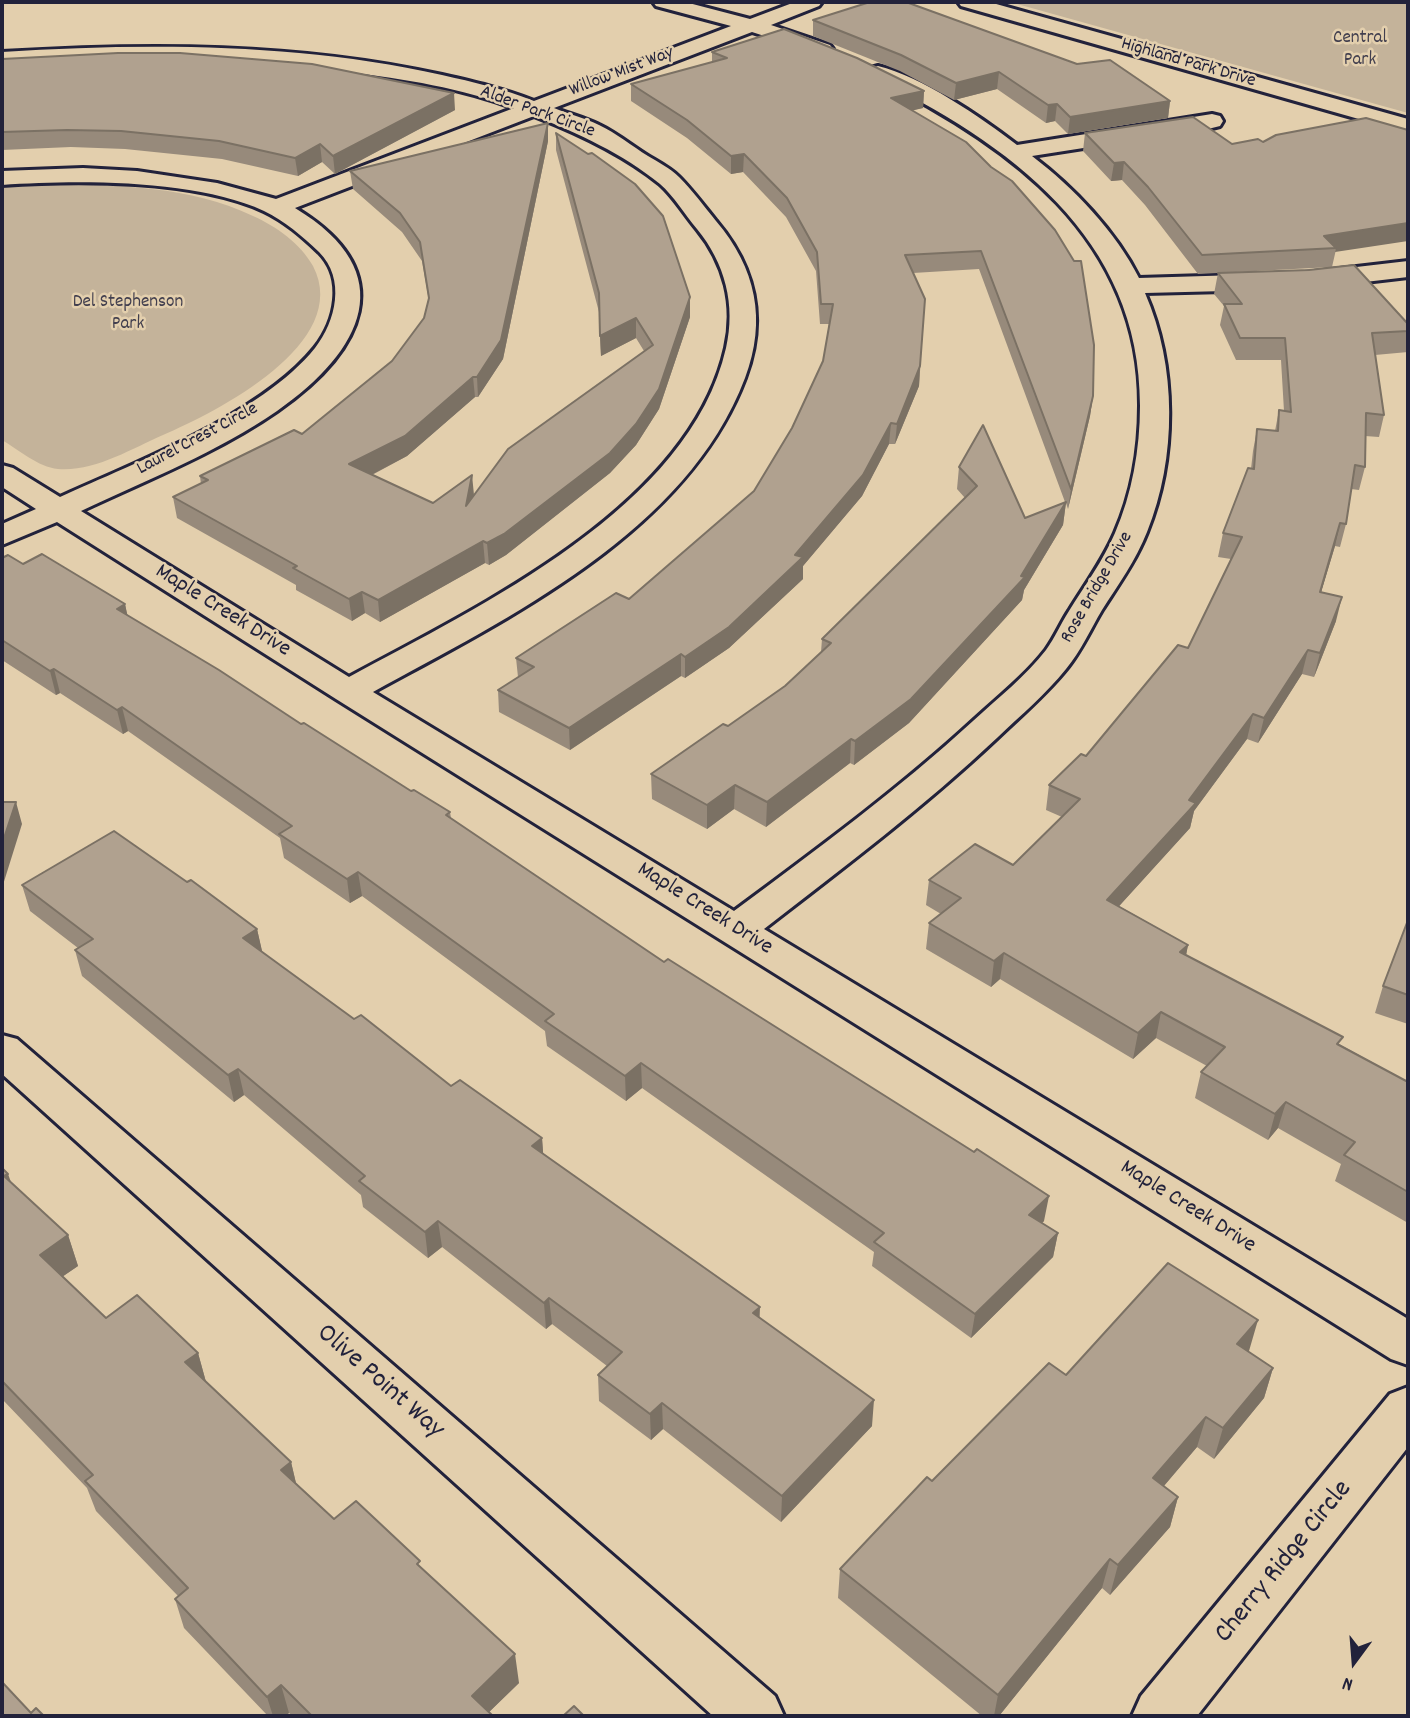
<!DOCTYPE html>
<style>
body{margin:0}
#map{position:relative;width:1410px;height:1718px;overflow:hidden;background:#e3cfad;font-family:Dekko,sans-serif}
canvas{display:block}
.frame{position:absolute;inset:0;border:4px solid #22223b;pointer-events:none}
.north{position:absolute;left:1319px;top:1627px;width:70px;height:70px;-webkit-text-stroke:5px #e3cfad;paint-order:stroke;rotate:196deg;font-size:19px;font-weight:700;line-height:28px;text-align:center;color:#22223b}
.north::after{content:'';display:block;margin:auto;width:24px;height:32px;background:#22223b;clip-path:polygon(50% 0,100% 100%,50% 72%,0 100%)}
</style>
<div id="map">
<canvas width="1410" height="1718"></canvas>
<div class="frame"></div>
<div class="north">N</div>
</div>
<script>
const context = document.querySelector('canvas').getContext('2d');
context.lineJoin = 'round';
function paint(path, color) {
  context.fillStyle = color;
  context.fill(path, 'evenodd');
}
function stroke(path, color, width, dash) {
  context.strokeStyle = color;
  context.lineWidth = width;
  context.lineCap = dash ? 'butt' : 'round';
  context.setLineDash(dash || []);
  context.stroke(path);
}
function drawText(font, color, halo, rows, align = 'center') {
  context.font = font + ' Dekko,sans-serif';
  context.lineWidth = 5;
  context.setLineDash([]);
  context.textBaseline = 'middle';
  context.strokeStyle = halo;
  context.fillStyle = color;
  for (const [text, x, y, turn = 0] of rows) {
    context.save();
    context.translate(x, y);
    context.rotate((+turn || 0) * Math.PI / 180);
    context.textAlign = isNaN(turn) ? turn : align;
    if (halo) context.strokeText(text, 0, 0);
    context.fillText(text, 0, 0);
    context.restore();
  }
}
paint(new Path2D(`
 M1010,2H1408V113Z
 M50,184C117,185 191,186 253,216C277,227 300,243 313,266C353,343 217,412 163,435C131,449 94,472 58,469C38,467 19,450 2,440V186Z`), '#c4b39a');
const street = new Path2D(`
 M653,2H685L750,19L795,2H822L819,6L771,25L830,45L833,49L830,53L823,55L752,32L554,108C569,114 585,118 599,125C616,133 632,146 648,156C658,162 670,168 679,177C692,190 704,206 716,221C756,268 767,320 745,378C687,532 508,618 373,692L734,911C816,850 898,790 973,721C998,698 1026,676 1046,650C1055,638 1061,623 1069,611C1085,585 1103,561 1115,533C1132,494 1140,449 1140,406C1141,237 1008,143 871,76L867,72L871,68L878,66C921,76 982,118 1017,145L1212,114L1220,116L1223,121L1220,126L1212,128L1032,156C1074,188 1115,231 1139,278L1305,273L1408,261V277L1305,289L1145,293C1177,366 1177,458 1147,532C1136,560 1118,585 1102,610C1090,630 1081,651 1066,669C1046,694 1021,715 998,737C925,806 844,867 764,929L1408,1319V1365L1391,1359L336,699L57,522L2,545V524L36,509L2,487V465L13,468L60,497C137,462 262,414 315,348C336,321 346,279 319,252C302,236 285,221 264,211C194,179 78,180 2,185V171L83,168L137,171L217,183L276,199L514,108C462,88 404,79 348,72C233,58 118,58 2,64V52C148,43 298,43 442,75C473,82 504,89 534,101L731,26L656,6ZM534,116C578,133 623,154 660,184C674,196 685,215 697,229C725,263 736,305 726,348C690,507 480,606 349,677L81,511C147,480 218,452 277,411C363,351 403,273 295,208Z
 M2,1035L17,1039L775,1696L784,1716H713L2,1074Z
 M1408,1387V1447L1197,1716H1132L1141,1696L1390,1394Z`);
const secondary = new Path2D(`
 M958,2H989L1408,119V133L961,6Z`);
stroke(street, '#22223b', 6);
stroke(secondary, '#22223b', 6);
paint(street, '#e3cfad');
paint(secondary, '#e3cfad');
paint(new Path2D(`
 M813,20L1170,101L1168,118L1068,134L1055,121L1046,123L997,89L954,100L900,71L813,36Z
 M712,52L924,91L923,108L912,110L1093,396L1090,416L1068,509L1066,503L1063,525L1024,590L1022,600L909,723L854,765L850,763L766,827L734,809L707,829L652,799L651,774L728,726L785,686L821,652L822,639L965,498L957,489L959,467L1025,518L1065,502L979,269L913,273L925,299L919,386L895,444H889L862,496L803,566V579L729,648L685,678L681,676L570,750L499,712L498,690L518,677L516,658L629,599L754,491L792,428L823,361L829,324H820L816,271L786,217L743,172L731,174L687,138L631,101V84L712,62Z
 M2,59L455,110L335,174L322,162L298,176L222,159L125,149L71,147L2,150Z
 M1366,118L1332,267L1198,274L1145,205L1122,180L1111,181L1083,151L1085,133L1232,144L1263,142Z
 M556,133L690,297V317L659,409L636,445L610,473L506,555L489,565L485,563L380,622L365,613L352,621L296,590V585L177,518L173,497L201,484L200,476L302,434L392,361L424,318L429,301L422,261L402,232L353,189L350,171L548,141L503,359L478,397H475L407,456L372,475L433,503L474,495L644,351L636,338L601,356L599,312L556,150Z
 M1218,273L1408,324V352L1375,355L1384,415L1379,437L1365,436V467L1359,490L1351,489L1346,524L1340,547L1335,546L1321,592L1336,621L1314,677L1302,674L1258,743L1247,739L1194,811L1190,828L1119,906L1188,945L1186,955L1341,1045L1408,1082V1223L1335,1181L1341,1164L1278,1128L1268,1140L1195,1098L1201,1072L1207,1066L1156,1038L1133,1059L1000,979L991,987L926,949L929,923L941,914L926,905L929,880L1013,865L1062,817L1046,810L1049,785L1086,756L1188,648L1231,559L1218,557L1223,533L1251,469L1253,451L1257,429L1275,431L1279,410L1284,411L1281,360H1236L1220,325L1224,306L1214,294Z
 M2,558L23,564L125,604L127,615L301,724L411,791L450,812L451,818L1044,1221L1042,1223L1058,1233L1053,1257L971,1338L872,1266L874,1252L642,1088L626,1101L547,1046L545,1031L362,896L350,903L284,858L280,838L128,731L123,734L60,693L56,695L2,660Z
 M187,882L257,929L262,952L354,1019L451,1086L542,1138L543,1153L760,1318L872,1426L781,1522L663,1429L651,1440L599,1401L598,1375L607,1366L552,1324L546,1329L442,1247L428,1258L363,1207L361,1195L244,1095L234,1102L82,976L75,950L78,948L30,911L22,885Z
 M1408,920V1024L1375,1013L1383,986Z
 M2,1168L11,1183L68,1235L78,1266L62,1277L106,1318L198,1353L206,1382L291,1462L296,1483L334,1519L421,1568L519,1683L489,1712L493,1716H293L289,1713L285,1716H268L184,1628L175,1599L178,1596L96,1511L87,1488L2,1399Z
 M1249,1351L1248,1352L1273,1368L1264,1398L1214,1459L1197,1447L1164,1486L1178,1497L1170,1527L1110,1595L1102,1588L999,1716H982L838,1598L840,1569L932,1481L1066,1375Z`), '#978a7b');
paint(new Path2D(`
 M999,72L997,89L954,100L956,83Z
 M924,91L923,108L890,116L891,98Z
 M454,93L455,110L335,174L333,156Z
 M1170,101L1168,118L1068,134L1070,117Z
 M1057,104L1055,121L1046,123L1048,105Z
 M548,123V141L503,359L478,397L477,377Z
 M320,144L322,162L298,176L295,158Z
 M744,154L743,172L731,174V156Z
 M1124,162L1122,180L1111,181L1114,163Z
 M1408,223V241L1335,252L1336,248L1324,236Z
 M690,297V317L659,409L636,445L610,473L506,555L489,565L487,543L610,453Z
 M636,318V338L601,356L600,336Z
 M920,366L919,386L895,444L897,424Z
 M473,377L475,397L407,456L352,485L349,464Z
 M1093,396L1090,416L1068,509L1071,489Z
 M891,423L889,444L862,496L803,566V579L729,648L685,678V657L795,555Z
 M472,475L474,495L466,506Z
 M1066,502L1063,525L1024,590L1022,600L909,723L854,765L855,741L1021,576Z
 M1340,523L1335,546L1314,616L1320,592Z
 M483,541L485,563L380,622L378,600Z
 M362,592L365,613L352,621L349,599Z
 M1342,597L1336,621L1314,677L1320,653Z
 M125,604L130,627L117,609Z
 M1308,650L1302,674L1258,743L1264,718Z
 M681,654V676L570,750L569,728Z
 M54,669L60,693L56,695L50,671Z
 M122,707L128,731L123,734L117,710Z
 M1253,714L1247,739L1194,811L1190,828L1102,925L1107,900L1189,800Z
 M851,739L850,763L766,827L767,802Z
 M735,785L734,809L707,829V805Z
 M16,802L22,824L2,888V844Z
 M358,872L362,896L350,903L347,879Z
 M257,929L263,955L243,938Z
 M1188,945L1183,971L1180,952Z
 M1004,953L1000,979L991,987L994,961Z
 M1161,1012L1156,1038L1133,1059L1138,1033Z
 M641,1063L642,1088L626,1101L625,1076Z
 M238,1069L244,1095L234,1102L228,1075Z
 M1286,1102L1278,1128L1268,1140L1275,1114Z
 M542,1138L544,1165L532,1146Z
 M8,1174L19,1204L4,1176Z
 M1049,1196L1044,1221L1025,1239L1029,1215Z
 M438,1221L442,1247L428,1258L425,1232Z
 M1058,1233L1053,1257L971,1338L975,1314Z
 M68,1235L78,1266L50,1285L40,1255Z
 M549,1298L552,1324L546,1329L544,1303Z
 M760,1307L759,1333L753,1313Z
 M1258,1320L1249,1351L1228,1375L1237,1344Z
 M198,1353L206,1382L185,1362Z
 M1273,1368L1264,1398L1214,1459L1223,1428Z
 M874,1400L872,1426L781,1522L782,1496Z
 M662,1403L663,1429L651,1440L650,1414Z
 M1206,1417L1197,1447L1145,1508L1153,1478Z
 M291,1462L298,1492L281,1470Z
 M1178,1497L1170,1527L1110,1595L1118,1565Z
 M1110,1559L1102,1588L999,1716H994L998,1695Z
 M515,1654L519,1683L485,1716L472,1696Z
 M281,1685L289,1713L285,1716H273L267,1697Z`), '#7b7164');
const building = new Path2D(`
 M870,2H906L1077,64L1110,60L1170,101L1070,117L1057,104L1048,105L999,72L956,83L901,55L813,20Z
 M784,29L857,58L924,91L891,98L966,142L991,167L1012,181L1055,230L1074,261H1081L1094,345L1093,396L1071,489L981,251L905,255L925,299L920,366L897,424L891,423L863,475L795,555L803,557L729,627L685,657L681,654L569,728L498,690L534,667L516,658L616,593L629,599L754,491L792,428L823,361L833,304H821L817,252L787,198L744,154L731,156L687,120L631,84L727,58L712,52Z
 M118,53H180L312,64L454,93L333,156L320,144L295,158L219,141L121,131L67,130L2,132V59Z
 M1193,117L1232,144L1258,139L1263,142L1276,135L1366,118L1408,130V223L1324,236L1336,248L1202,255L1148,187L1124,162L1114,163L1085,133Z
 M548,123L501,340L477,377H473L405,436L349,464L433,503L472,475L466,506L508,449L653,345L636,318L600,336L599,293L556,133L588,154L592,153L635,184L663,216L690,297L659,389L636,424L610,453L504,534L487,543L483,541L378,600L362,592L349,599L293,568L297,566L173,497L208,480L200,476L294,430L302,434L392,361L424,318L429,298L420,242L400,213L350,171Z
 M1354,265L1408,324V331L1372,333L1384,415L1366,413L1365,467L1355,465L1346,524L1340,523L1320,592L1342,597L1320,653L1308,650L1264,718L1253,714L1189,800L1196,803L1107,900L1188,945L1180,952L1343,1037L1337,1044L1408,1082V1192L1344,1155L1355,1142L1286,1102L1275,1114L1201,1072L1225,1047L1161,1012L1138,1033L1004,953L994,961L929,923L961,898L929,880L975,844L1013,865L1080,799L1049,785L1081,754L1086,756L1178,645L1188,648L1242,537L1223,533L1248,468L1254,469L1257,429L1278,431L1279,410L1291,412L1285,338H1240L1224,304H1242L1218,273L1309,270Z
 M983,425L1025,518L1066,502L1021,576L1025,577L911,699L855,741L851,739L767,802L735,785L707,805L651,774L723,724L728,726L785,686L831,643L822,639L977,486L959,467Z
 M42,554L125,604L117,609L219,670L301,724L304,723L411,791L414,790L450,812L446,815L664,962L668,959L974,1152L977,1149L1049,1196L1029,1215L1058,1233L975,1314L874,1242L884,1233L641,1063L625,1076L545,1021L554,1014L358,872L347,879L279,834L292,826L122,707L117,710L54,669L50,671L2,640V558L8,555L23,564Z
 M2,802H16L2,844Z
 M114,831L187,882L191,880L257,929L243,938L354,1019L361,1015L451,1086L460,1080L542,1138L532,1146L760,1307L753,1313L874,1400L782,1496L662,1403L650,1414L598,1375L622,1352L549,1298L544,1303L438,1221L425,1232L359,1181L365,1176L238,1069L228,1075L75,950L93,939L22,885Z
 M1408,920V995L1383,986Z
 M2,1168L8,1174L4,1176L68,1235L40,1255L106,1318L137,1295L198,1353L185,1362L291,1462L281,1470L334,1519L356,1501L420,1561L417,1564L515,1654L472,1696L493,1716H312L281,1685L267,1697L175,1599L188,1588L85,1481L93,1475L2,1381Z
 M1168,1263L1258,1320L1237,1344L1273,1368L1223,1428L1206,1417L1153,1478L1178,1497L1118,1565L1110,1559L998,1695L840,1569L927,1477L932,1481L1049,1363L1066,1375Z
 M2,1682L31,1713L36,1708L44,1716H2Z
 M574,1706L584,1716H563Z`);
paint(building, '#b0a18f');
stroke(building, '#7b7164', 2);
drawText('19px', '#423f4e', '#e3cfad', [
 ["Central",1360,39],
 ["Park",1360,61],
 ["Del Stephenson",128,303],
 ["Park",128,325]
]);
drawText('19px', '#22223b', '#e3cfad', [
 ["Highland Park Drive",1188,64,16],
 ["Willow Mist Way",622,73,-21],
 ["Alder Park Circle",537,113,20],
 ["Laurel Crest Circle",198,440,-28],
 ["Rose Bridge Drive",1098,588,-60]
]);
drawText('23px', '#22223b', '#e3cfad', [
 ["Maple Creek Drive",222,612,32],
 ["Maple Creek Drive",704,910,32],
 ["Maple Creek Drive",1187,1208,32]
]);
drawText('28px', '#22223b', '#e3cfad', [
 ["Olive Point Way",379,1383,41],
 ["Cherry Ridge Circle",1285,1563,-51]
]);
</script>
